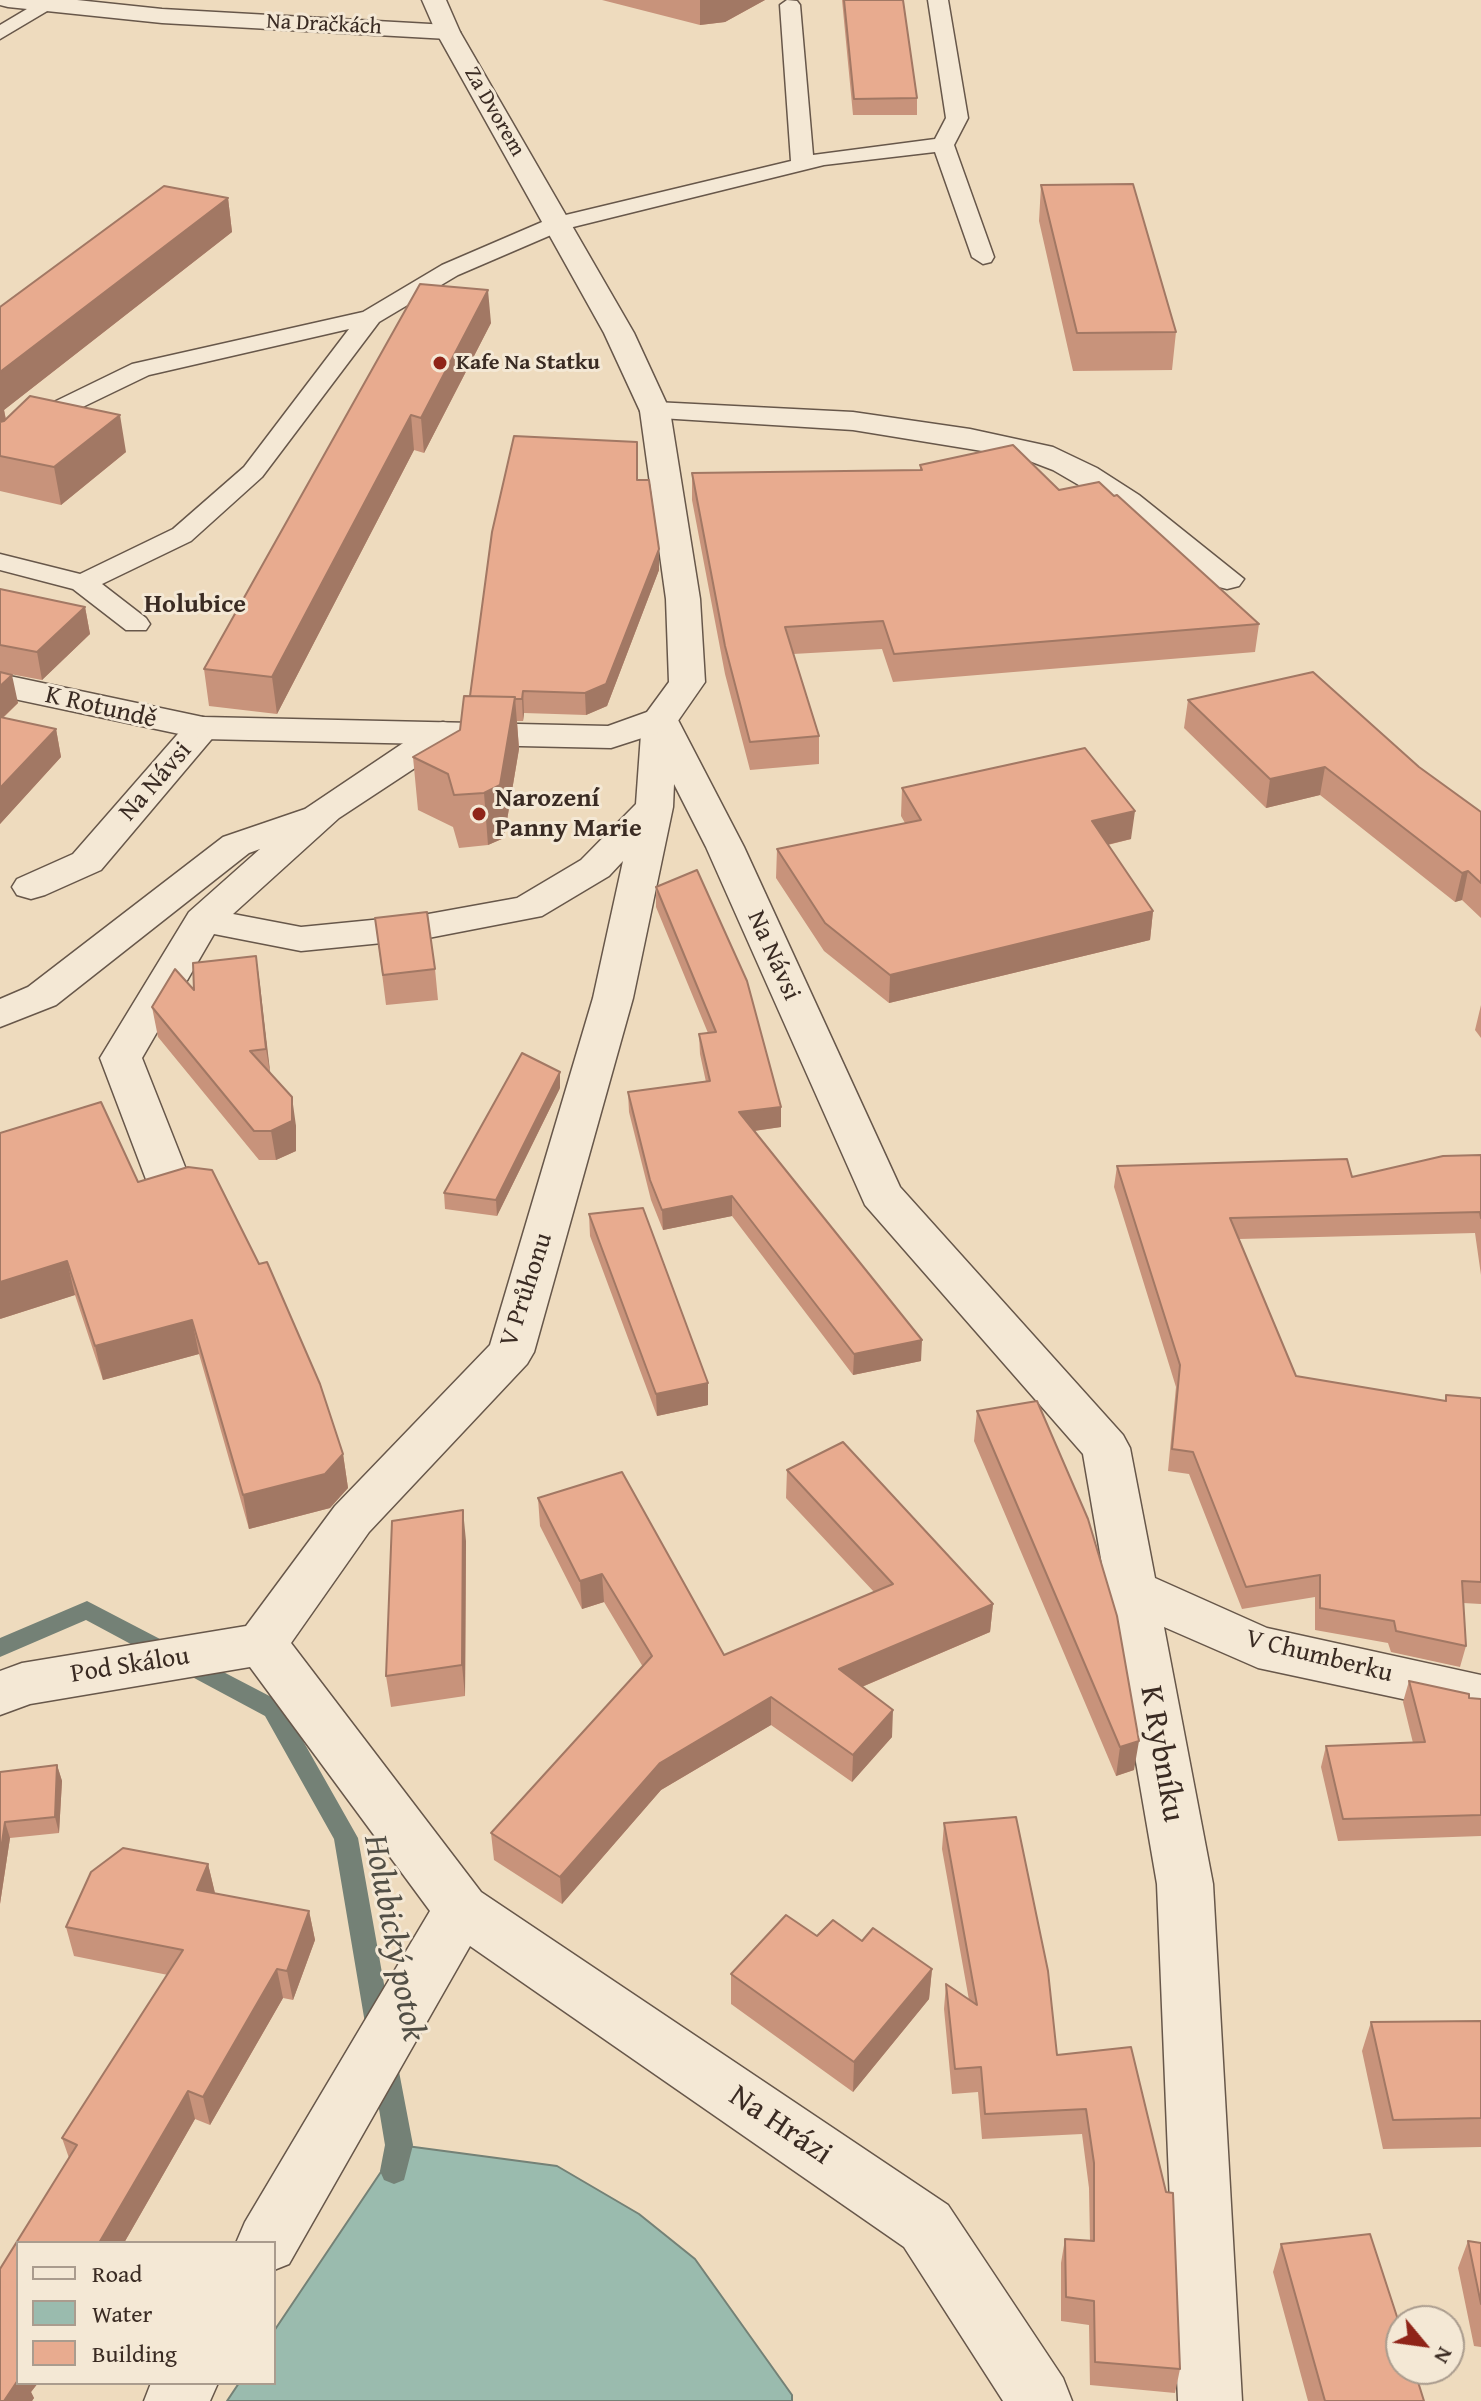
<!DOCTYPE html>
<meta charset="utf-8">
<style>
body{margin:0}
#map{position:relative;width:1481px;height:2401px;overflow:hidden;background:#eedbbe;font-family:"Gentium Book Plus",serif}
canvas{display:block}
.legend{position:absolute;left:16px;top:2241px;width:260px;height:144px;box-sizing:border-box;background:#f4e8d5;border:2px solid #aa9c8e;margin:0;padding:10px 14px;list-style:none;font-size:24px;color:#3a2b23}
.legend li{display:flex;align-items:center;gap:16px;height:40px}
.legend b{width:40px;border:2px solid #aa9c8e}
.north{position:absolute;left:1385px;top:2305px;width:80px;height:80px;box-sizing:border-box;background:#f4e8d5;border:2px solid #aa9c8e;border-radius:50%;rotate:119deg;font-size:22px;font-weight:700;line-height:32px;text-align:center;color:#3a2b23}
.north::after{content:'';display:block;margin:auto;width:28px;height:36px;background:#8f2418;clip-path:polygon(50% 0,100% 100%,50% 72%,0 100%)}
</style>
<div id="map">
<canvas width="1481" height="2401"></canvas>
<ul class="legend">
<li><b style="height:10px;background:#f4e8d5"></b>Road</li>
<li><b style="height:22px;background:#9abbae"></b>Water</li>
<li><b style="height:22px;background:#e8ab8f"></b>Building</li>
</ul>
<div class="north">N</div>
</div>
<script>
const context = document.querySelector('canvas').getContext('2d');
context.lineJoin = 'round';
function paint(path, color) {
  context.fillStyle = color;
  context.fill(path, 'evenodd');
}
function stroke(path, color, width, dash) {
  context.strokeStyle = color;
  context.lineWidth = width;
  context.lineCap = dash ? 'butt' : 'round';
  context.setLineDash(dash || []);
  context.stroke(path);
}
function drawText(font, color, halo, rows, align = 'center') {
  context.font = font + ' "Gentium Book Plus",serif';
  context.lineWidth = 6;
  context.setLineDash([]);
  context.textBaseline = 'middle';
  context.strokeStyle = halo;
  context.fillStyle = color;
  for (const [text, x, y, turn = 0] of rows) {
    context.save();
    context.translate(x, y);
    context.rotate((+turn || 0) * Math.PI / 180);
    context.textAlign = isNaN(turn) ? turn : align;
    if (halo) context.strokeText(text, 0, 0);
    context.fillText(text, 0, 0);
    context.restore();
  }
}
const water = new Path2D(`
 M399,2145L557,2166L639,2214L695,2259L792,2395V2401H227L239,2383H274V2331Z`);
paint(water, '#9abbae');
stroke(water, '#748176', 2);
paint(new Path2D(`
 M87,1601L281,1702L358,1838L392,2029L388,2037L379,2041L370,2037L366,2029L334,1839L265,1716L86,1620L0,1657V1638Z
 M384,2049L393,2052L397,2061L413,2145L404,2180L394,2184L384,2180L380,2171L385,2145L371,2061L375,2052Z`), '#748176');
const service = new Path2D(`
 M42,0H56L59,4L0,39V25Z
 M787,0L797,1L800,5L813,155L935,139L946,118L928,0H948L968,118L954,145L994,257L991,262L983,264L972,257L935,152L824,165L565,229L458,275L379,322L262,477L191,541L102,584L146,618L150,624L146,630H126L73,589L0,570V554L80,574L173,529L244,467L349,329L149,375L35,430L9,456L0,459V437L17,420L132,364L363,312L442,265L549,219L791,161L780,5Z`);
const minor = new Path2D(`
 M0,0H77L162,9L448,25L460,32L448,39L162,23L8,7L0,5Z
 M655,402L853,412L970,429L1053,447L1097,468L1139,495L1244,579L1239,586L1227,589L1215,586L1096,495L1053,470L1019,457L853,430L644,417L640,411L644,405Z
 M660,709L673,712L678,720L744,847L900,1187L1123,1435L1130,1448L1155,1578L1267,1628L1481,1675V1709L1468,1713L1258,1668L1164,1627L1213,1884L1242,2401H1178L1157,1884L1083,1454L865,1205L706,847L674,784L673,807L633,998L534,1352L527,1364L369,1532L291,1643L481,1892L948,2205L1063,2378L1072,2401H1003L904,2247L470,1946L289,2264L274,2270V2243H236L245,2222L430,1911L250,1667L30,1704L0,1715V1671L22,1663L246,1626L335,1506L490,1345L593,998L623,861L609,876L542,916L423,939L301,951L214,934L142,1058L191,1182L184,1192L169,1197L154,1192L147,1182L100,1058L189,912L260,849L249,853L56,1005L0,1027V999L28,987L223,837L305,809L430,725L443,722L456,725L461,733L456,741L339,818L233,914L301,927L423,915L517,898L581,860L636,804L642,720L647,712Z
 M203,717L216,720L221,728L101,870L45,895L31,899L17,895L12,887L17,879L73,854L190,720Z
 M151,2383H218L210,2401H144Z`);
const tertiary = new Path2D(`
 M422,0H446L460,32L634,333L670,411L700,599L705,682L673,728L611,748L203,739L0,696V674L203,717L608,726L647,712L669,682L666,599L640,411L604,333L436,32Z`);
stroke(service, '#67574a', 3);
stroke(minor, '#67574a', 3);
stroke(tertiary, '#67574a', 3);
paint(service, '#f4e8d5');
paint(minor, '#f4e8d5');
paint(tertiary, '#f4e8d5');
paint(new Path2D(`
 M602,0H765L725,22L700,25Z
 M842,0H903L917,98V115H853Z
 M1041,185L1176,332L1172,370L1073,371L1039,221Z
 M228,198L232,232L4,410L6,419L126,452L61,505L0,491V307Z
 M420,284L491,323L424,453L414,450L277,714L209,706L204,669Z
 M920,465L1059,490L1259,624L1255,652L893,682L882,649L793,654L819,736V764L750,770L725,674L692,500V473L920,470Z
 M637,480L659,570L607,706L586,715L524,713L523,721H517L519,749L504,838L488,845L459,848L453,827L418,810L413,757L460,730L470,696Z
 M0,589L85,607L90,634L42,680L5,673L18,703L3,718L56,729L61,757L0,824Z
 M1188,700L1419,767L1481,812V918L1462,900L1455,902L1320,795L1266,808L1184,728Z
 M902,788L1131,839L1108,845L1153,911L1150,940L889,1003L824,951L776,878L777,849L905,823L901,816Z
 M656,887L781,1127L754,1131L921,1361L853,1375L732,1216L663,1230L651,1200L629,1112L628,1092L706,1082L700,1054L699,1034L708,1033L656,907Z
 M375,918L435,969L438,1000L386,1005Z
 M256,956L270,1073L296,1126V1151L276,1160H259L158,1037L152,1007L194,990Z
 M1481,1005V1038L1475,1030Z
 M560,1088L497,1216L445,1209L444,1193Z
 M1481,1155V1275L1475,1233L1239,1239L1296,1376L1445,1401L1446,1395L1481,1398V1604L1463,1603L1466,1646L1460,1667L1391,1652L1388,1643L1315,1630V1597L1242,1609L1189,1474L1168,1471L1176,1387L1114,1187L1117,1166L1352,1177Z
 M138,1182L343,1454L348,1488L330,1508L249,1529L199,1354L103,1380L75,1295L0,1319Z
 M589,1214L708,1383V1405L657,1416L590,1236Z
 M977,1411L1134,1770L1116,1776L974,1441Z
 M787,1470L993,1604L990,1632L862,1687L892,1737L852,1782L771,1725L661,1790L562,1904L494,1860L491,1833L643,1667L604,1602L582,1609L540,1526L538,1498L724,1655L874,1592L786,1498Z
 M466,1541L465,1696L391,1707L386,1676Z
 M1409,1681L1469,1698L1481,1699V1836L1338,1841L1321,1767L1326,1746L1413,1743L1403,1702Z
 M57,1765L62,1781L59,1833L10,1838L0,1904V1772Z
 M944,1823L1057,2055L1131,2047L1180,2369L1175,2393L1090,2385L1089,2325L1061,2321V2263L1065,2239L1090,2241L1089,2188L1082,2134L982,2139L978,2092L952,2094L944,2009L946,1984L969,2000L942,1849Z
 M123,1848L208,1864L215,1894L309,1911L315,1940L293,2000L283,1998L210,2125L195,2119L124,2243H18V2383H38L31,2392L34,2398L32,2401H0V2269L69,2158L62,2138L168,1975L74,1956L66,1927L91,1872Z
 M817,1936L862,1941L932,1969L929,1999L853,2092L731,2004V1974Z
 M1481,2021V2147L1383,2149L1362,2051L1371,2022Z
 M1468,2241L1481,2243V2347L1474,2346L1458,2268Z
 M1281,2244L1424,2401H1308L1273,2272Z`), '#c8937b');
paint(new Path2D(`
 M700,0H765L725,22L700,25Z
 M228,198L232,232L4,410L7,426L0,434V372Z
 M488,290L491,323L424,453L421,418Z
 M120,415L126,452L61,505L54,467Z
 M411,415L414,450L277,714L272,677Z
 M659,549V570L607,706L586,715L585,693Z
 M85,607L90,634L42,680L37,652Z
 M12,675L18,703L0,720V686Z
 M523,691L524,713L523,721L522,699Z
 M515,697L519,749L504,838L488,845L484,793Z
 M56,729L61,757L0,824V788Z
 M1325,767L1320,795L1266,808L1270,779Z
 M1135,811L1131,839L1089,849L1092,821Z
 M1468,871L1462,900L1455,902L1462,873Z
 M1153,911L1150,940L889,1003L890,975Z
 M256,956L260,985L271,1079L266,1049Z
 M560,1072V1088L497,1216L496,1200Z
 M292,1097L296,1126V1151L276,1160L271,1131Z
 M781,1107V1127L739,1133V1112Z
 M732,1196V1216L663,1230L662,1210Z
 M67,1261L75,1295L0,1319V1282Z
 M192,1320L199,1354L103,1380L95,1346Z
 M922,1340L921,1361L853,1375L854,1354Z
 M708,1383V1405L657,1416L656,1394Z
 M343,1454L348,1488L330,1508L249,1529L243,1495Z
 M463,1510L466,1541L465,1696L462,1665Z
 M602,1574L604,1602L582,1609L580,1581Z
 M993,1604L990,1632L838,1697L839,1669Z
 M771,1697V1725L661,1790L562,1904L560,1877L660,1763Z
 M893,1710L892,1737L852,1782L853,1755Z
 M1139,1741L1134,1770L1116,1776L1120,1747Z
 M57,1765L62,1781L59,1833L55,1817Z
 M5,1822L10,1838L0,1904V1856Z
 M208,1864L215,1893L197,1890Z
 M309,1911L315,1940L293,2000L287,1971Z
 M277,1969L283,1998L210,2125L203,2097Z
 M932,1969L929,1999L853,2092L854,2062Z
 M188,2091L195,2119L124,2243H99Z
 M18,2380V2383H38L31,2392L34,2398L32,2401H4Z`), '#a27864');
const building = new Path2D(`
 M844,0H903L917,98L854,99Z
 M1133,184L1176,332L1077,333L1041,185Z
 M164,186L228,198L0,372V307Z
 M420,284L488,290L421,418L411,415L272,677L204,669Z
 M30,396L120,415L54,467L0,456V422L4,421Z
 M514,436L637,442V480H649L659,549L606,684L585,693L523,691L522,699H515V697L470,696L492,532Z
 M1013,445L1059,490L1099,482L1114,496L1117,495L1259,624L894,654L883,621L785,627L819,736L750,742L725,646L692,473L922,470L920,465Z
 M0,589L85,607L37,652L0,645Z
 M0,672L12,675L0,686Z
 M1313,672L1419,767L1481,812V883L1468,871L1462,873L1325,767L1270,779L1188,700Z
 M464,696L515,697L500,785L484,793L454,795L448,774L413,757L460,730Z
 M0,717L56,729L0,788Z
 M1085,748L1135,811L1092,821L1153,911L890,975L825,923L777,849L921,820L902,788Z
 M697,870L747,981L781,1107L739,1112L922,1340L854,1354L732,1196L662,1210L650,1180L628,1092L710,1081L699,1034L716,1032L656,887Z
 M427,912L435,969L383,975L375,918Z
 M256,956L266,1049L250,1051L292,1097V1121L271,1131H254L152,1007L175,969L194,990L193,963Z
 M522,1053L560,1072L496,1200L444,1193Z
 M101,1102L138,1182L188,1167L212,1170L259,1264L267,1262L320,1384L343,1454L325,1474L243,1495L192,1320L95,1346L67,1261L0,1282V1133Z
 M1481,1155V1218L1480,1212L1230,1218L1296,1376L1446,1401V1395L1481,1398V1582L1462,1581L1466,1646L1396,1631L1394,1621L1320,1608V1575L1246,1587L1193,1452L1172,1449L1180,1365L1117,1166L1347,1159L1352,1177L1443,1156Z
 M643,1208L708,1383L656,1394L589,1214Z
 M1037,1401L1088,1519L1117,1616L1139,1741L1120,1747L977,1411Z
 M843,1442L993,1604L839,1669L893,1710L853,1755L771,1697L660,1763L560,1877L491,1833L652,1656L602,1574L580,1581L538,1498L622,1472L724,1655L893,1584L787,1470Z
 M463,1510L462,1665L386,1676L392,1521Z
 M1409,1681L1469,1694V1698L1481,1699V1815L1343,1819L1326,1746L1425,1742Z
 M57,1765L55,1817L5,1822L0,1856V1772Z
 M1016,1817L1048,1971L1057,2055L1131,2047L1166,2192L1173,2193L1180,2369L1095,2362L1094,2301L1066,2297L1065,2239L1094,2241V2163L1086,2109L985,2114L981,2067L955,2069L946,1984L977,2005L944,1823Z
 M123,1848L208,1864L197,1890L309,1911L287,1971L277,1969L203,2097L188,2091L99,2243H18V2380L4,2401H0V2269L77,2145L62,2138L183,1950L66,1927L91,1872Z
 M786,1915L817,1936L833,1920L862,1941L873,1928L932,1969L854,2062L731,1974Z
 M1481,2021V2118L1393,2120L1371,2022Z
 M1370,2234L1401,2329V2369H1414L1424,2401H1325L1281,2244Z
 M1468,2241L1481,2243V2304Z`);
paint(building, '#e8ab8f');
stroke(building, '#a27864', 2);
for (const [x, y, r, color] of [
 [440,363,8,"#8f2418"],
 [479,814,8,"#8f2418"]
]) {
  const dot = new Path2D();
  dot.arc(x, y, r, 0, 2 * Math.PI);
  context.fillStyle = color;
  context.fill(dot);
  stroke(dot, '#f4e8d5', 3);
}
drawText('22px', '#3a2b23', '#f4e8d5', [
 ["Na Dračkách",324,25,3],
 ["Za Dvorem",494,112,60]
]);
drawText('bold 22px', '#3a2b23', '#f4e8d5', [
 ["Kafe Na Statku",456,363]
], 'left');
drawText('bold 26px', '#3a2b23', '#f4e8d5', [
 ["Holubice",195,605]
]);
drawText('26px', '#3a2b23', '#f4e8d5', [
 ["K Rotundě",101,708,13],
 ["Na Návsi",156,782,-49],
 ["Na Návsi",773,956,66],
 ["V Průhonu",527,1290,-72],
 ["V Chumberku",1319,1657,14],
 ["Pod Skálou",130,1666,-9]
]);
drawText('bold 26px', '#3a2b23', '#f4e8d5', [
 ["Narození",495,799],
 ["Panny Marie",495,829]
], 'left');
drawText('32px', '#3a2b23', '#f4e8d5', [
 ["K Rybníku",1161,1754,80],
 ["Na Hrázi",780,2126,34]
]);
drawText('italic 34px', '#524f46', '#f4e8d5', [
 ["Holubický potok",393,1938,79]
]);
</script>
